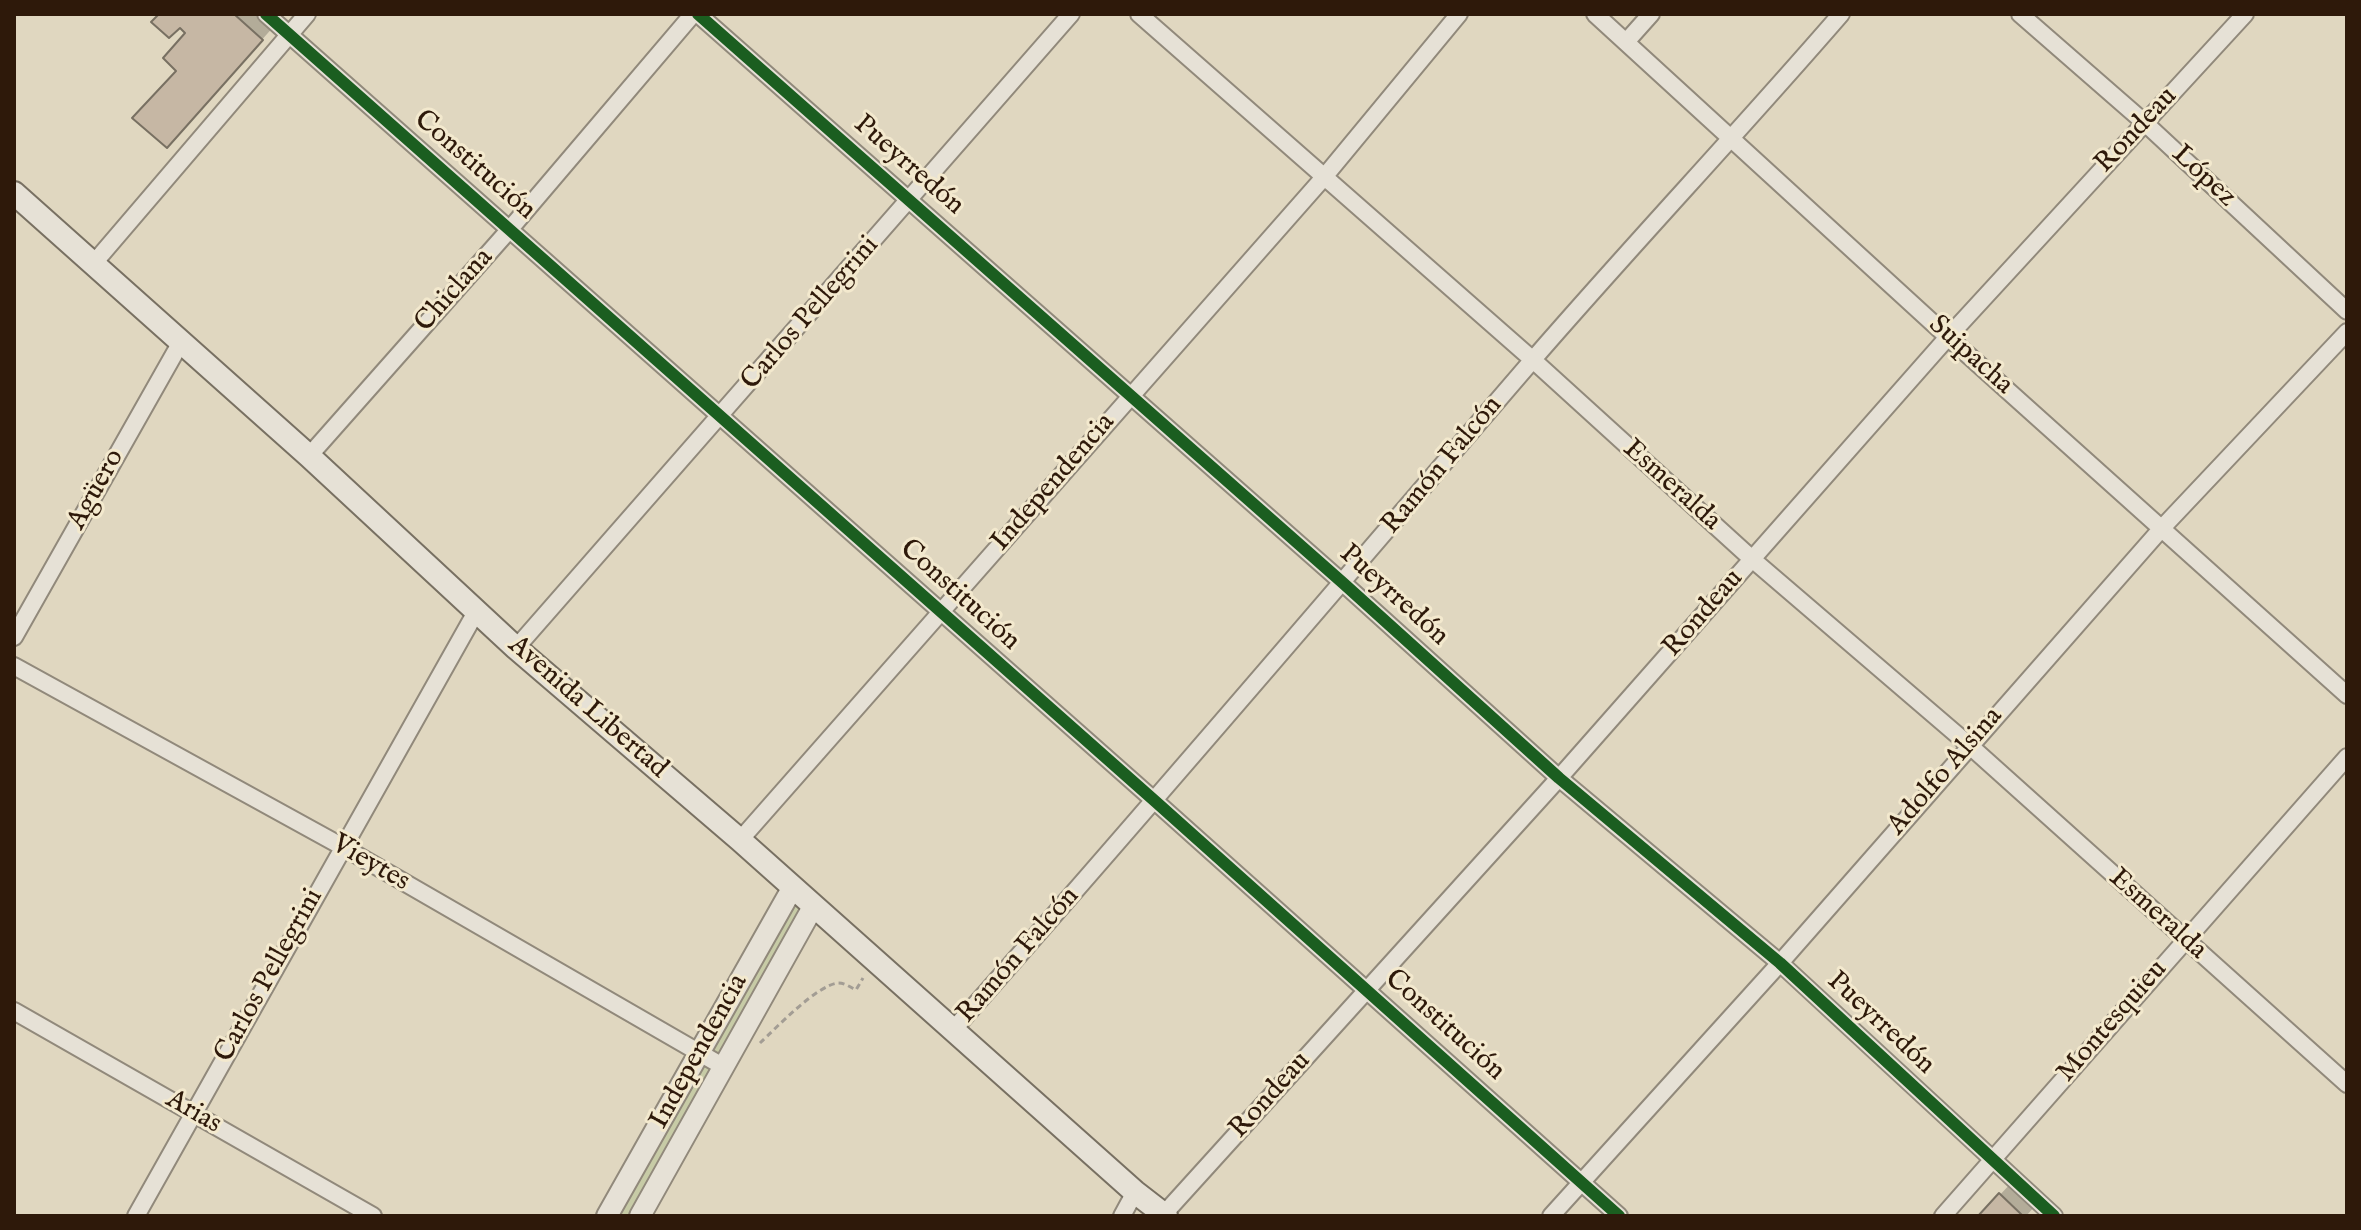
<!DOCTYPE html>
<meta charset="utf-8">
<style>
body{margin:0}
#map{position:relative;width:2361px;height:1230px;overflow:hidden;background:#e0d7c0;font-family:"IM FELL English",serif}
canvas{display:block}
.frame{position:absolute;inset:0;border:16px solid #2e190a;pointer-events:none}
</style>
<div id="map">
<canvas width="2361" height="1230"></canvas>
<div class="frame"></div>
</div>
<script>
const context = document.querySelector('canvas').getContext('2d');
context.lineJoin = 'round';
function paint(path, color) {
  context.fillStyle = color;
  context.fill(path, 'evenodd');
}
function stroke(path, color, width, dash) {
  context.strokeStyle = color;
  context.lineWidth = width;
  context.lineCap = dash ? 'butt' : 'round';
  context.setLineDash(dash || []);
  context.stroke(path);
}
function drawText(font, color, halo, rows, align = 'center') {
  context.font = font + ' "IM FELL English",serif';
  context.lineWidth = 6;
  context.setLineDash([]);
  context.textBaseline = 'middle';
  context.strokeStyle = halo;
  context.fillStyle = color;
  for (const [text, x, y, turn = 0] of rows) {
    context.save();
    context.translate(x, y);
    context.rotate((+turn || 0) * Math.PI / 180);
    context.textAlign = isNaN(turn) ? turn : align;
    if (halo) context.strokeText(text, 0, 0);
    context.fillText(text, 0, 0);
    context.restore();
  }
}
paint(new Path2D(`
 M793,887L813,907L640,1216H607Z`), '#c7cba6');
paint(new Path2D(`
 M162,14H262L275,25L180,132L179,71L188,33Z
 M2013,1181L2037,1204L2026,1216H1980Z`), '#0003');
const building = new Path2D(`
 M159,14H234L263,40L167,148L132,118L176,71L163,58L185,33L180,28L169,38L151,22Z
 M1999,1193L2023,1216H1978Z`);
paint(building, '#c6b7a4');
stroke(building, '#787062', 2);
const minor = new Path2D(`
 M266,14L1156,802L1619,1216
 M698,14L1343,583L1559,778L1780,963L2054,1216
 M1139,14L1533,360L1752,559L1969,745L2347,1084
 M1595,14L1948,337L2347,695
 M2020,14L2145,123L2347,311
 M1626,42L1651,14
 M94,263L307,14
 M309,456L510,229L693,14
 M14,637L181,342
 M516,648L1071,14
 M14,666L343,847L724,1067
 M740,840L1325,176L1459,14
 M14,1011L373,1216
 M953,1030C1148,810 1338,586 1530,363C1632,245 1739,132 1841,14
 M1164,1214L1559,778L1948,337L2245,14
 M136,1216L476,612
 M1122,1216L1135,1192
 M1551,1216L1780,963L2162,528L2347,332
 M1943,1216L2347,757`);
const tertiary = new Path2D(`
 M607,1216L793,887
 M640,1216L813,907`);
const secondary = new Path2D(`
 M14,193L309,456L516,648L740,840L1135,1192L1166,1216`);
stroke(minor, '#91897b', 20);
stroke(tertiary, '#91897b', 24);
stroke(secondary, '#787062', 26);
stroke(new Path2D(`
 M760,1043C776,1028 817,985 838,983C845,983 850,987 856,990L863,978`), '#a39d94', 3, [6, 4]);
stroke(minor, '#e6e1d6', 16);
stroke(tertiary, '#e6e1d6', 20);
stroke(secondary, '#e6e1d6', 22);
stroke(new Path2D(`
 M266,14L1156,802L1619,1216
 M698,14L1343,583L1559,778L1780,963L2054,1216`), '#1b5e20', 12);
drawText('28px', '#2e190a', '#f3e9ce', [
 ["Rondeau",2137,131,-47],
 ["Constitución",474,166,41],
 ["Pueyrredón",908,166,41],
 ["López",2203,177,43],
 ["Chiclana",455,291,-48],
 ["Carlos Pellegrini",811,314,-49],
 ["Suipacha",1970,356,42],
 ["Ramón Falcón",1443,466,-50],
 ["Independencia",1054,483,-49],
 ["Esmeralda",1671,486,42],
 ["Agüero",97,490,-61],
 ["Constitución",959,596,42],
 ["Pueyrredón",1393,596,42],
 ["Rondeau",1704,614,-49],
 ["Avenida Libertad",587,708,41],
 ["Adolfo Alsina",1946,772,-49],
 ["Vieytes",370,864,30],
 ["Esmeralda",2157,915,42],
 ["Ramón Falcón",1019,956,-49],
 ["Carlos Pellegrini",270,976,-61],
 ["Montesquieu",2113,1022,-49],
 ["Pueyrredón",1880,1024,43],
 ["Constitución",1444,1026,42],
 ["Independencia",700,1052,-61],
 ["Rondeau",1271,1096,-48],
 ["Arias",193,1113,30]
]);
</script>
